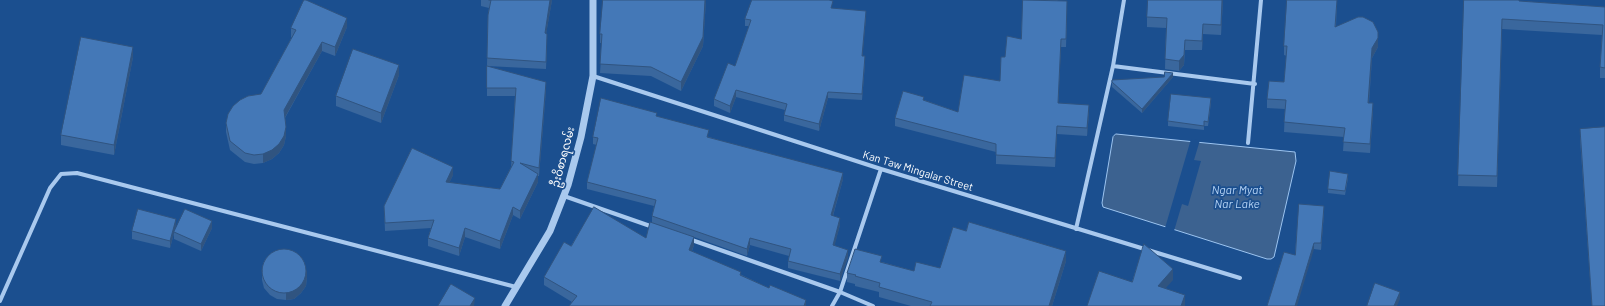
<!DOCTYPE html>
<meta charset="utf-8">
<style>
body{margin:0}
canvas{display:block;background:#1b4f8f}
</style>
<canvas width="1605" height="306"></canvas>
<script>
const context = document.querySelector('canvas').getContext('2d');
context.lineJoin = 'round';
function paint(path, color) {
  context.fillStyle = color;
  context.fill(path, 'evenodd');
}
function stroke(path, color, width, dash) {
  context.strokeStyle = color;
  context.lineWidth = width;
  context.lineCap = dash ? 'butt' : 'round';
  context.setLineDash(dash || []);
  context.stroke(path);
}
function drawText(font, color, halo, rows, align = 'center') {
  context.font = font + ' Barlow,"Noto Sans Myanmar",sans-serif';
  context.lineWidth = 3.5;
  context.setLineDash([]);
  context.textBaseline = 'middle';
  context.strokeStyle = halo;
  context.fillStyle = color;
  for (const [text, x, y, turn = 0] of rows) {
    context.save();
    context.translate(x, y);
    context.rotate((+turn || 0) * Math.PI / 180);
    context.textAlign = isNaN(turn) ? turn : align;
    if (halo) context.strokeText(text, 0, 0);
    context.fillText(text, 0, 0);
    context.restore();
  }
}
const water = new Path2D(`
 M1116,134L1295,152L1296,161L1274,257L1271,259H1267L1103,207L1102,203L1113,137Z`);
paint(water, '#3c6290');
stroke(water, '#9cc4f0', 1);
paint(new Path2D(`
 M1191,139L1200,140L1194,160L1201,161L1188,206L1182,204L1174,231L1165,228Z`), '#1b4f8f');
stroke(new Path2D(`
 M1124,0L1113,66L1255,84
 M593,76L881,169L1240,278
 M1248,143L1261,0
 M564,196L653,227
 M1076,229L1113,66
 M689,239L840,292L873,306
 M0,301L50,188L61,174L77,173L516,287
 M832,306L840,292L881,169`), '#a9c9ee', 4);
stroke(new Path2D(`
 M505,306L550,231L568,185L581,137L593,76V0`), '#a9c9ee', 7);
paint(new Path2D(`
 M481,0H552L546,34L547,41L546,69L487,66L488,15L489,8L481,6Z
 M603,0H706L703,46L681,91L651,76L600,73L602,43H600V34Z
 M1023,0H1057L1067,9L1066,47H1061L1058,103L1089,113L1087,136L1057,134L1055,167L996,164V152L895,126V118L924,100L958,112L1000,81L1005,57L1021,39Z
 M1223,0L1221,35L1203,34L1202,50H1185L1184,65L1179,71L1165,69L1166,28L1147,27V17Z
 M1287,0H1337L1336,27L1378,41V47L1372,58L1369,103L1373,112L1370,153L1343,151L1344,137L1284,132L1285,109L1267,108V99L1284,82L1287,56L1284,55V46Z
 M1464,0L1519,1L1605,7V78H1600V67L1602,35L1502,29L1497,187L1458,186Z
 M833,9L866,18L862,56L865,63L862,100L828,98L819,131L784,121V115L785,110L736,97L730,113L714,106V99L735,66L749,26H745V19Z
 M347,27L335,56L322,51L285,118L286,136L284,145L279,153L272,159L263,163L254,164L245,162L230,150L226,132V123L261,94L292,37H291V28Z
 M133,57L114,155L61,145V135Z
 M487,66L546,90L539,176H538V182L520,219L513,215L500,249L465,237L459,256L428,246V238L431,228L385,231L384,206L453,175L449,183L500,189L511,167L515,96H487Z
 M399,75L381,123L336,106V96Z
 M1173,77L1142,113L1112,87V82Z
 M1211,102L1208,126H1204V130L1168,126V121Z
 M657,116L709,137L843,179L833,216L840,225L834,246L848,257L840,281L788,268V261L789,256L750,245L747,256L694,237V245L692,251L806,306L572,302L544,285V277L571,246L646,238L652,222V216L654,206L587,189V182L597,145L593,144V137Z
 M1580,129L1605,306H1592L1580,139Z
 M1348,178L1345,195L1328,193V189Z
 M1324,213L1321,250L1314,249L1295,255Z
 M176,226L170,248L132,239V231Z
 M212,228L201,251L174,239V232Z
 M1066,261L1052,306H911L879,297V292L855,286V284L847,282V273L882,262L914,271L940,268Z
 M262,272L307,277L306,286L301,293L294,299L286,300L277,299L270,295L264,288L262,280Z`), '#3a679d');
paint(new Path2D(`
 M550,0H552L545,41V33Z
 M705,0H706L703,46L681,91V82Z
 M1222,0H1223L1221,35V25Z
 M866,11V18L862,63V56Z
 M347,18V27L335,56V47Z
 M1502,19V29L1497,187V176Z
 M1203,24V34L1202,50V41Z
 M1378,32V47L1372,58L1368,112V103L1372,48Z
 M547,34V41L546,69V62Z
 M1061,39V47L1058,111V103Z
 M1185,40L1184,65L1179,71V61Z
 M322,42V51L284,119V110Z
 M133,47V57L114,155V145Z
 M865,56V63L862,100V94Z
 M399,65V75L381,123V113Z
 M1173,73V77L1142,113V109Z
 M546,82V90L539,176V168Z
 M736,90V97L730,113V106Z
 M828,92V98L819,131V124Z
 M1373,103V112L1370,153V144Z
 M1089,105V113L1087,136V128Z
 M1057,126V134L1055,167V158Z
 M286,127V136L284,145L279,153L272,159L263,163V154Z
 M453,167V175L446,190V182Z
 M843,173V179L831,222V215Z
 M538,174V182L520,219V211Z
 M1324,206V213L1321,250V243Z
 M513,207V215L500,249V241Z
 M840,218V225L833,252V245Z
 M176,219V226L170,248V241Z
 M212,221V228L201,251V244Z
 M465,228V237L459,256V248Z
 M694,237V245L689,258V250Z
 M750,238V245L747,256V249Z
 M1314,243V249L1297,306H1295Z
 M848,250V257L840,281V274Z
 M1066,251V261L1052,306H1049Z
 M1173,269V280L1158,297V286Z
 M307,270V277L306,286L301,293L294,299L286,300V293Z
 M1400,292V299L1397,306H1394Z
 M1185,295V306H1181Z
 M475,298L474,306H470Z
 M806,300V306H804Z`), '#305480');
const building = new Path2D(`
 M304,0H306L347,18L335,47L322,42L284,110L286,127L284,136L279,144L272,150L263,154L254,155L245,153L230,141L226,123L228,114L233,106L240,100L248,96L261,94L296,30L291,28Z
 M489,0H550L545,33L547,34L546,62L487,58L488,15L491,0Z
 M603,0H705L703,37L681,82L651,67L600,64L602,34H600Z
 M752,0H829L833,1L831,8L866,11L862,56H865L862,94L828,92L819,124L784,115L787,104L736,90L730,106L714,99L728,63L735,66L751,20L745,19Z
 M1023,0L1067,1L1066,39H1061L1058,103L1089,105L1087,128L1057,126L1055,158L996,155V144L895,118L903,91L924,97L923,100L958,112L964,75L1000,81L1001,57H1005L1007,36L1021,39Z
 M1148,0H1222L1221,25L1203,24L1202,41L1185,40L1184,55L1179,61L1165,59L1167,18L1147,17Z
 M1287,0H1337L1335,27L1358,17H1363L1373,22L1378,32V38L1372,48L1368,103H1373L1370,144L1343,142L1345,128L1284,122L1286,100L1267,99L1269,81L1284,82L1287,46H1284Z
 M1464,0H1519V1L1605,7V68L1600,67L1603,25L1502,19L1497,176L1458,175Z
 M81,37L133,47L114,145L61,135Z
 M353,49L399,65L381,113L336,96Z
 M487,66L546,82L539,168L520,163L538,174L520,211L513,207L500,241L465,228L459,248L428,238L434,220L385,223L384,206L412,148L453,167L446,182L500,189L514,162L511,161L516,88H487Z
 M1165,72L1173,73L1142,109L1112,82V80L1164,77Z
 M1171,94L1211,98L1208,122L1204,121V126L1168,121Z
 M601,98L657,113L656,116L709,130L707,137L843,173L831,215L840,218L833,245L848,250L840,274L788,261L791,249L750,238L747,249L652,216L656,200L587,182L598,138L593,137Z
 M1605,127V306H1592L1580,129Z
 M1330,171L1348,174L1345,191L1328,189Z
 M1299,204L1324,206L1321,243H1314L1295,306H1267L1284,252L1295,255Z
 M594,207L646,238L650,222L694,237L689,250L741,272L740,275L769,288L770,285L806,300L804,306H569L577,296L544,277L564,242L571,246Z
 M138,209L176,219L170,241L132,231Z
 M185,209L212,221L201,244L174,232Z
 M969,222L1066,251L1049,306H930L932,302L879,287L880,283L855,276L856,275L847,273L855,249L882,256L880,262L914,271L916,262L940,268L953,227L966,231Z
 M1144,244L1173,269L1158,286L1185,295L1181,306H1087L1099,271L1132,282Z
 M262 271a22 22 0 1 1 44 0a22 22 0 1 1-44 0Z
 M1375,283L1400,292L1394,306H1367Z
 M451,284L475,298L470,306H438Z`);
paint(building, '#4478b7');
stroke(building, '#305480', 1);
drawText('11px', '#fff', '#1b4f8f', [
 ["ဦးဝိစာရလမ်း",563,157,-75],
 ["Kan Taw Mingalar Street",918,171,17]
]);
drawText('italic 12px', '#b5d3f5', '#1b4f8f', [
 ["Ngar Myat",1237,190],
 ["Nar Lake",1237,204]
]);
</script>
